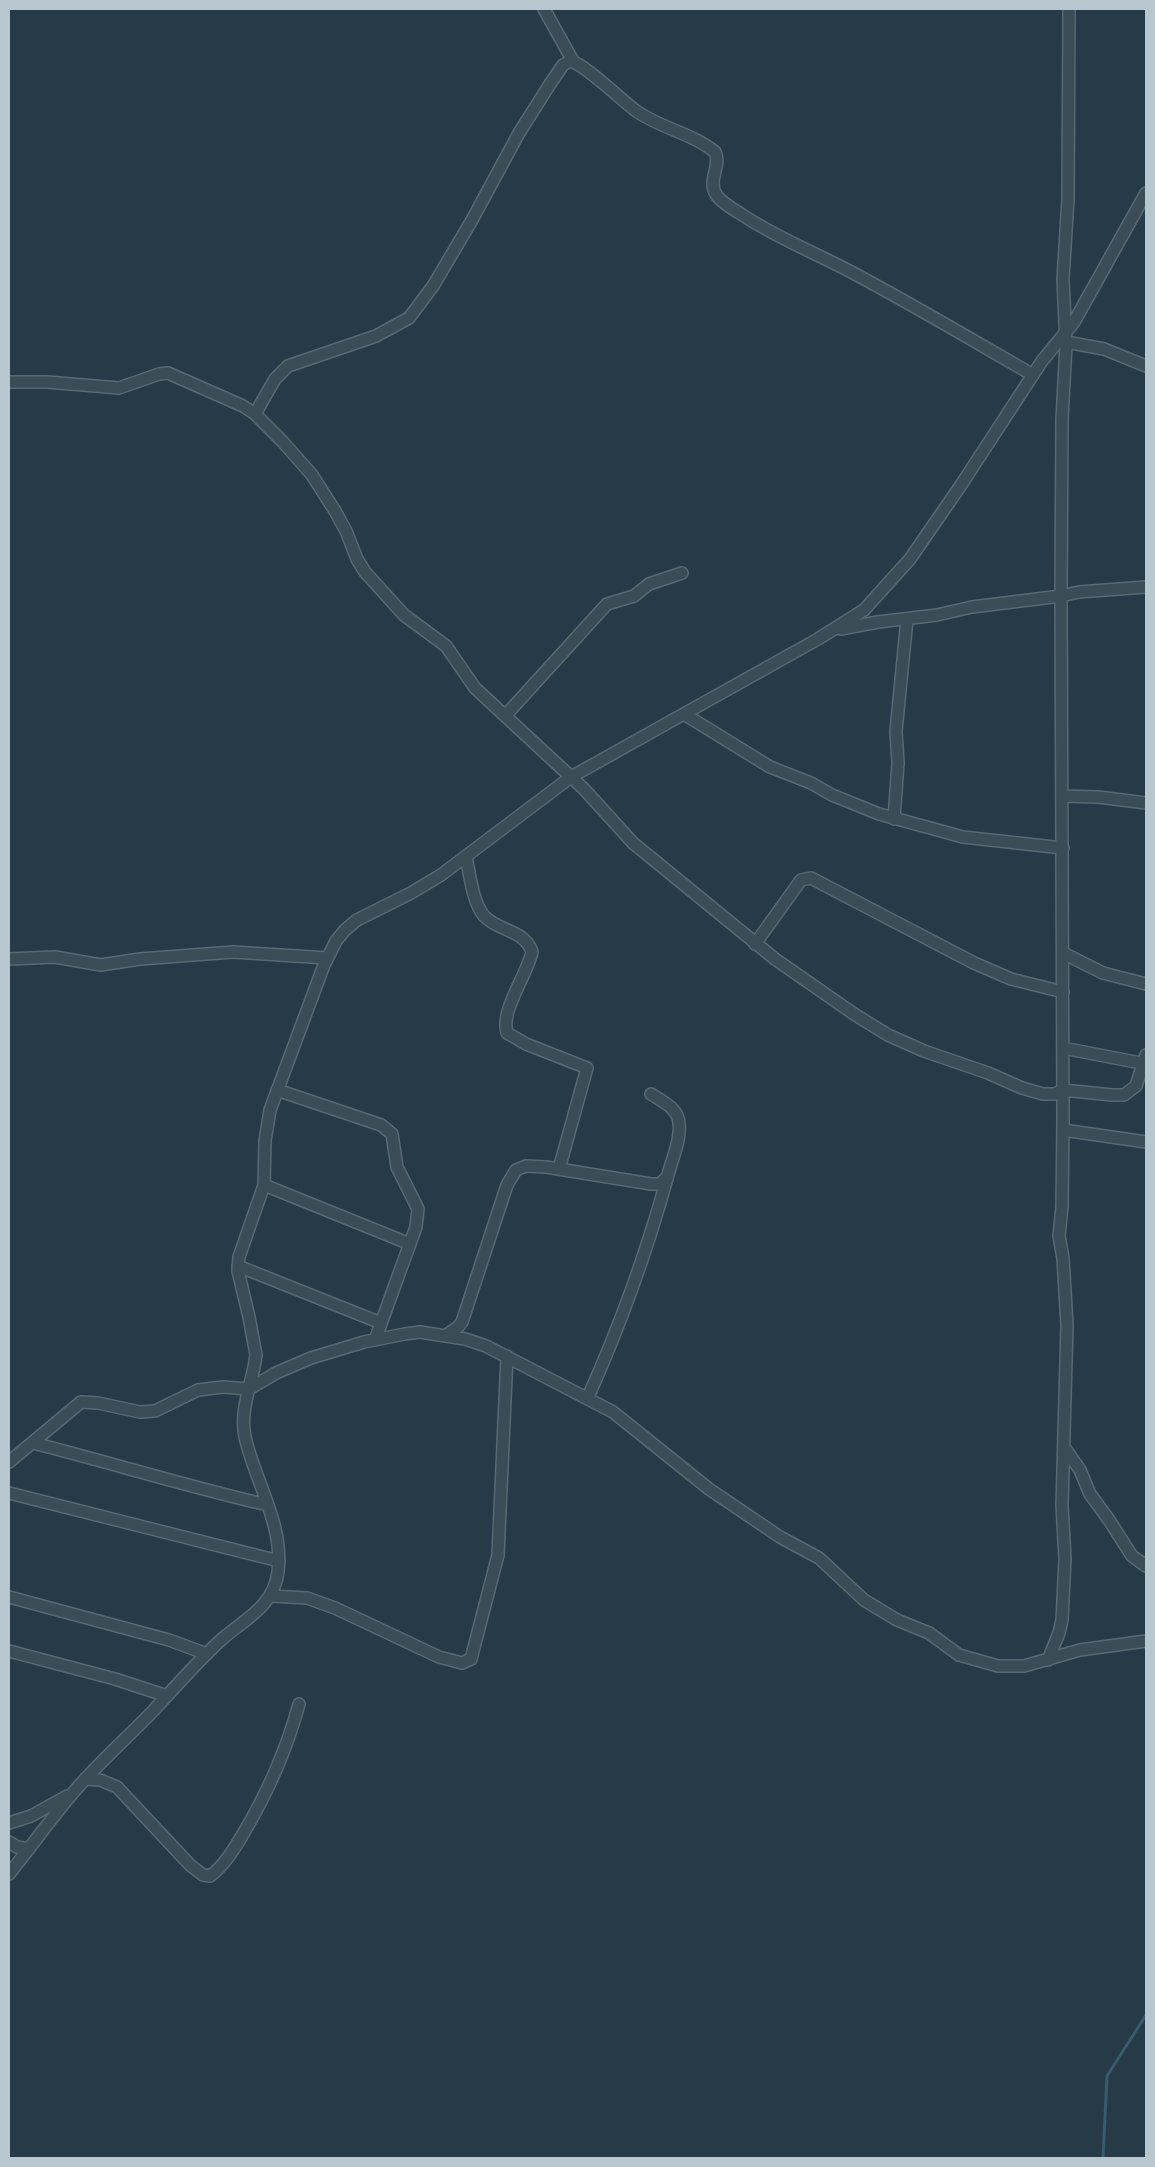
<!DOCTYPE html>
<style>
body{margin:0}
#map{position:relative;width:1155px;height:2167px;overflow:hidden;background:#263b47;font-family:Karla,sans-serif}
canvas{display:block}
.frame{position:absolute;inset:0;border:10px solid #b8c6cf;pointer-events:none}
</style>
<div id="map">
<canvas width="1155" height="2167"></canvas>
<div class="frame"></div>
</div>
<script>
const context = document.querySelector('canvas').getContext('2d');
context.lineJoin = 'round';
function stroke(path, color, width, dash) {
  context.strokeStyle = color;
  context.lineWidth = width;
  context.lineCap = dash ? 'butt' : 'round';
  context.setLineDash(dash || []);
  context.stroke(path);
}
stroke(new Path2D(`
 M1103,2158L1107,2076L1146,2015`), '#385b6e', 3);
const street = new Path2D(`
 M544,9L573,61
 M1066,342L1104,349L1146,366
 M9,382H47L119,388L159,374L168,373L243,406L255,414L283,442L312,475L335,511L346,531L357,559L365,572L404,615L446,646L475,688L584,789L633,843L775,959L854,1014L888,1035L924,1051L988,1073L1022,1088L1043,1094H1055L1063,1090L1112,1095H1124L1136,1086L1146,1055
 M255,414L275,379L288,366L376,336L409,318L433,286L472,220L519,133L550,84L563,65L570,61C584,63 621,100 635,110C659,128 692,133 715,152C722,166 706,181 717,196C723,204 735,210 744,216C779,239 818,254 855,274C915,306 974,341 1033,375
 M841,629L878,622L937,615L972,607L1061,596L1079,592L1146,587
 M684,714L770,767L811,783L832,795L879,814L963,837L1063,848
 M505,716L607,604L634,596L649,584L682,573
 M1062,796L1098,797L1146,803
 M894,819L898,763L896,731L907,619
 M466,857C470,874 472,901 484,916C498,931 525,930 532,952C527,975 500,1011 507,1033L526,1044L587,1068L559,1169
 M755,944L801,880L811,878L974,963L1011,979L1063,992
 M1063,953L1103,973L1146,984
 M9,959L55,957L101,965L140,959L233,952L327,958
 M1063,1048L1146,1064
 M277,1090L381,1125L392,1134L397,1167L418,1209L416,1227L375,1340
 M1063,1130L1146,1142
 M264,1185L410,1244
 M238,1266L381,1323
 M445,1336L458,1327L462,1322L507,1185L516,1170L526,1166L546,1167L651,1184H660L667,1177
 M588,1397C620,1326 647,1251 668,1175C672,1159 681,1140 679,1123C678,1108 662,1101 651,1094
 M33,1443C112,1463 189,1487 268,1505
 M1064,1447L1080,1470L1090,1494L1109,1520L1132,1556L1146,1566
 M9,1462L81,1402L98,1403L140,1412L155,1411L198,1390L223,1387L249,1389L276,1373L311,1358L364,1342L405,1334L420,1332L439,1335L465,1339L486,1346L613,1412L709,1489L780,1537L819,1558L864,1600L897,1620L929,1633L959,1655L998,1666H1024L1080,1650L1146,1641
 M9,1493L279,1561
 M271,1596L307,1598L335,1608L439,1657L462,1663L471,1659L498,1555L507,1356
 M9,1597L169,1640L207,1654
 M9,1651L115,1679L167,1696
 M1048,1660L1059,1633L1062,1620L1065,1559L1062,1505L1067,1325L1063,1258L1059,1236L1062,1207L1063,1120L1061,596L1062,419L1066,345L1063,279L1068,199L1069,9
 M85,1779L100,1780L117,1787L190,1865L203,1875L210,1876C224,1866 234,1849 243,1834C268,1792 286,1752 299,1704
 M9,1823L31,1816L67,1796
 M9,1842L17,1847L29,1849
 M9,1874C30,1848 50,1820 72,1794C97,1764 127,1738 154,1710C176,1686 198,1661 222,1639C245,1619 274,1606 278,1572C284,1525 255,1481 245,1437C239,1409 253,1382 256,1355L249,1317L238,1271L239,1257L264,1185L265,1141L270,1110L324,965L336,941L345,930L357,920L411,893L441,875L571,777L818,639L864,610L910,559L961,485L1042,361L1074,322L1146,193`);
stroke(street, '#596973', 14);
stroke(street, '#3a4c56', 11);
</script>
